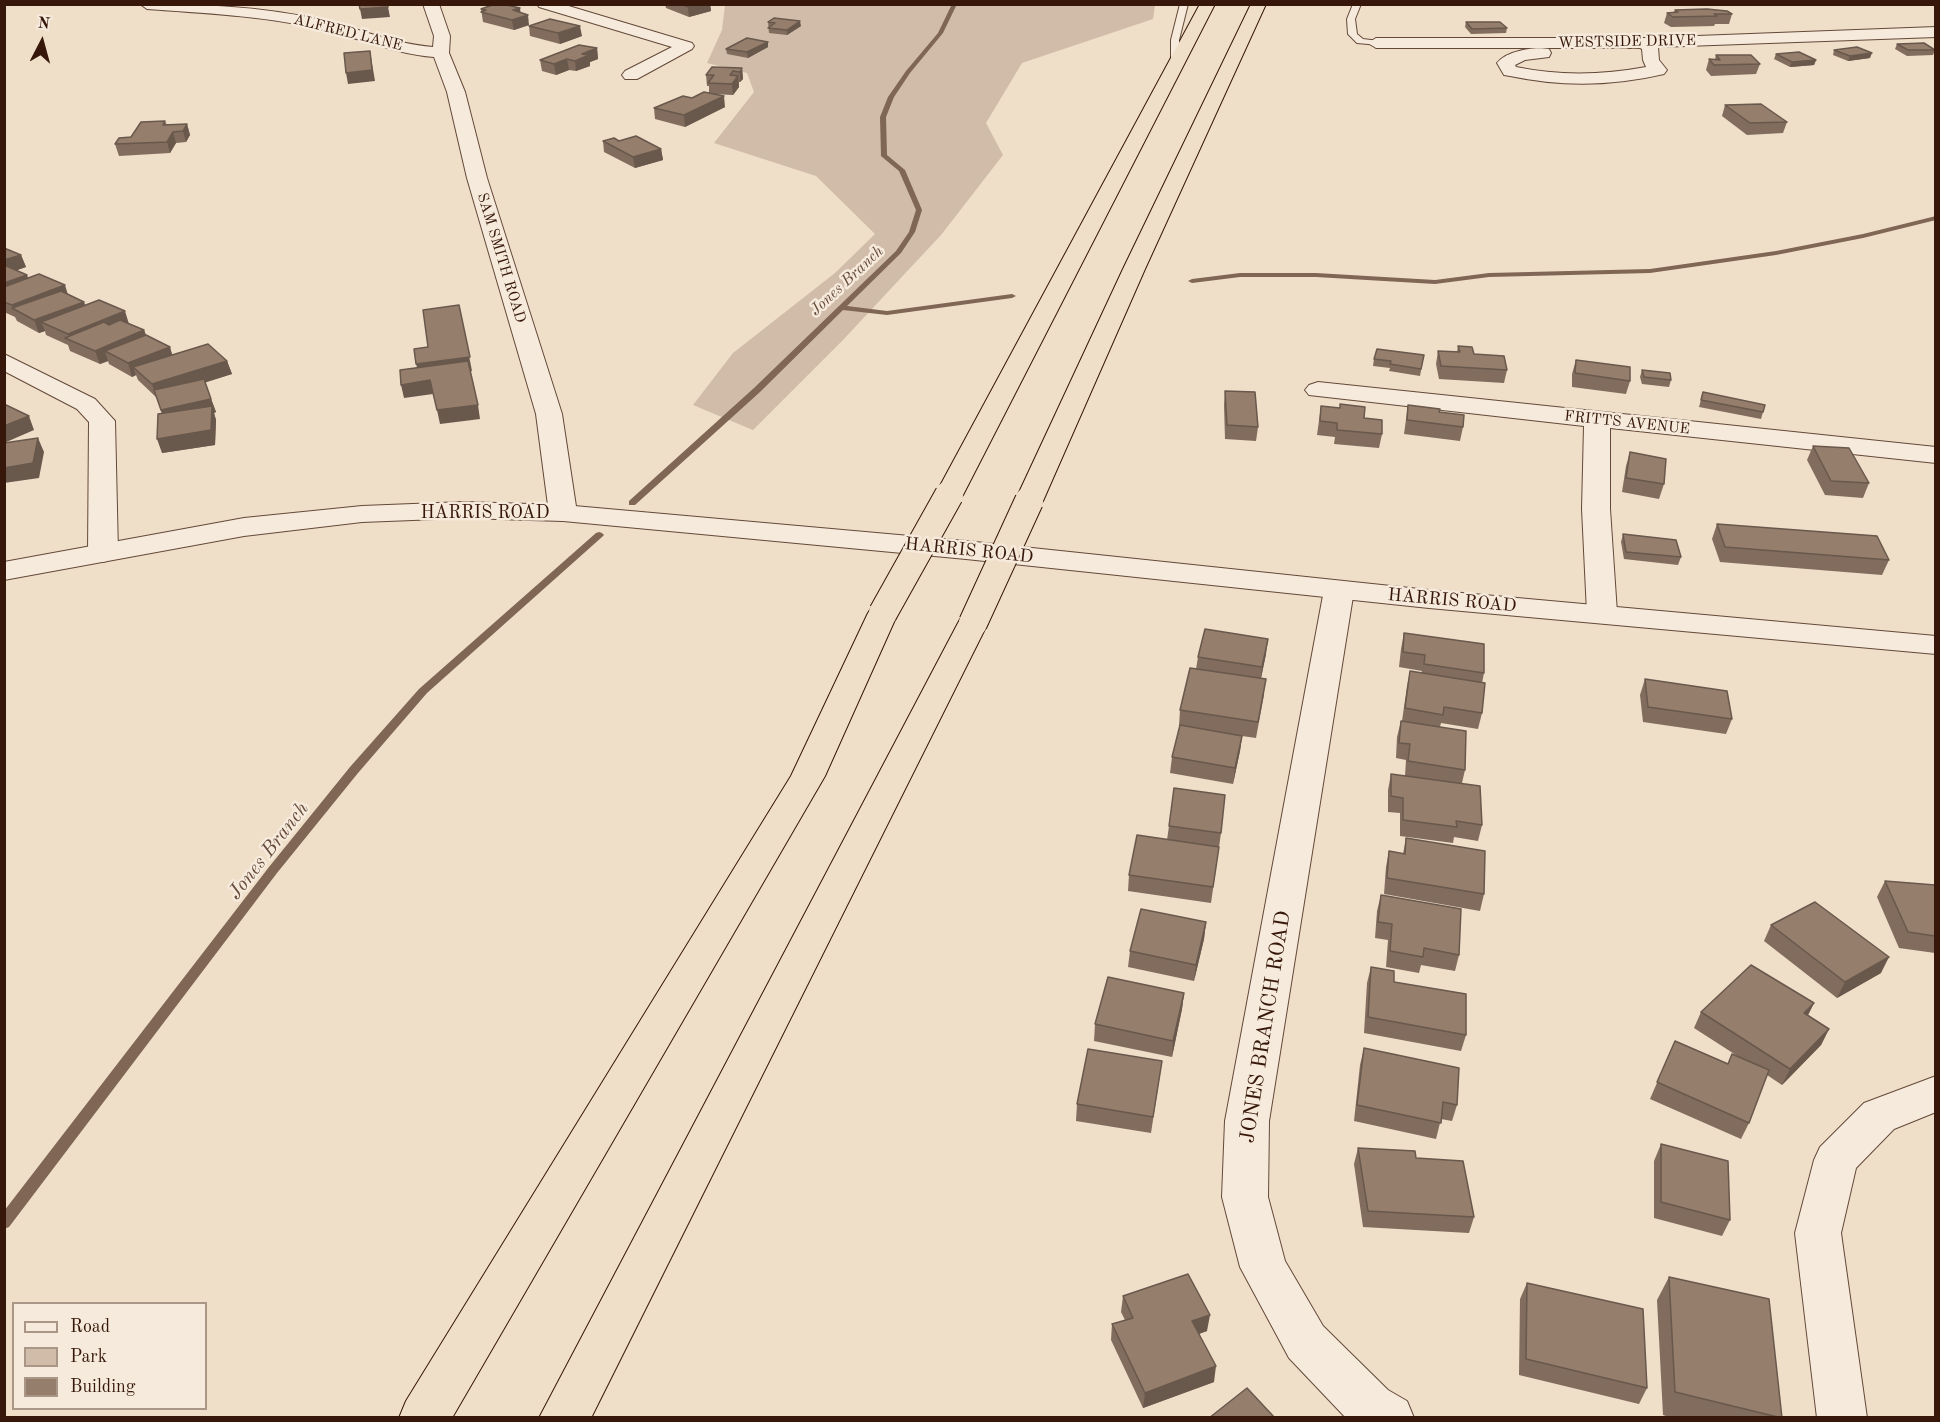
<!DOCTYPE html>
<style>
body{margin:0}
#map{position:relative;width:1940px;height:1422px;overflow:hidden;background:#efdec8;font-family:"Old Standard TT",serif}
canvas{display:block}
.frame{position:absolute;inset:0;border:6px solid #361709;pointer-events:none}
.legend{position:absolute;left:12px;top:1302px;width:195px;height:108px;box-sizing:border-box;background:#f5eadb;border:2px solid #a99687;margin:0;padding:8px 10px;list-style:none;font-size:18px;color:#361709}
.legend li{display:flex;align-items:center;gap:12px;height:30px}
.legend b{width:30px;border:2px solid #a99687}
.north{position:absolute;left:12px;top:12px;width:60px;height:60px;-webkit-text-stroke:4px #f5eadb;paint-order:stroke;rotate:6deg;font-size:16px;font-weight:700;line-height:24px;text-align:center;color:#361709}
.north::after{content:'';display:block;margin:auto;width:21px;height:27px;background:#361709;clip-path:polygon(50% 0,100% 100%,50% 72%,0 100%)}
</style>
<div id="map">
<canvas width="1940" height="1422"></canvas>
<div class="frame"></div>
<ul class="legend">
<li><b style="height:8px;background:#f5eadb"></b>Road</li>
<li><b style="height:16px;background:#d0bca8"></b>Park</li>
<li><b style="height:16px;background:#967e6c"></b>Building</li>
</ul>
<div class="north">N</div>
</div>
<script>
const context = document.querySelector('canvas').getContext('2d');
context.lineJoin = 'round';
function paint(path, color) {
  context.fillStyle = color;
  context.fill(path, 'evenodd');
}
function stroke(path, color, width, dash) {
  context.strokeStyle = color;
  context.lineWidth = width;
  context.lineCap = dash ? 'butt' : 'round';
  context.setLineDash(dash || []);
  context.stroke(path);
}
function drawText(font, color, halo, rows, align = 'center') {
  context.font = font + ' "Old Standard TT",serif';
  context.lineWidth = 5;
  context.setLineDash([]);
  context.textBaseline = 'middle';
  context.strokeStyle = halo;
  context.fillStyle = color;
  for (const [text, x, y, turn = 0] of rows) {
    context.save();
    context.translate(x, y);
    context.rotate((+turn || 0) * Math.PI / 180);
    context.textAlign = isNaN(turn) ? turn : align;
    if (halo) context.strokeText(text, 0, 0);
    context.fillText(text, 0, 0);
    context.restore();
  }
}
paint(new Path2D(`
 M725,5H1155L1153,19L1022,63L986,123L1003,155L941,235L842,341L753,430L693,405L733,353L835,273L875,234L816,176L714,143L754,92L747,73L707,63L722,30Z`), '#d0bca8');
paint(new Path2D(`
 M952,4H957L943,33L910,73L894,97L886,117L887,155L905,170L922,210L915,232L901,253L847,306L887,311L1012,294L1016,296L1012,298L887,315L843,310L760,392L635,505H629V501L754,388L896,251L909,232L916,210L899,171L881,156L880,117L888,97L906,71L938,33Z
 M1936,216V220L1863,238L1776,255L1650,273L1489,277L1435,284L1316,277H1240L1192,283L1188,281L1192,279L1240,273H1316L1435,280L1489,273L1650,269L1776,251L1863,234Z
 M599,532L602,533L604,535L602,537L427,693L358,773L277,873L9,1227L4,1229V1211L269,867L350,767L419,689L596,533Z`), '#7f6655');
const service = new Path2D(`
 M1180,4H1188L1179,40L1181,67L1176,70L1171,67V40Z
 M1353,4H1361L1355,19L1357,34L1363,39L1379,41V45L1357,43L1348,34L1347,19Z`);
const minor = new Path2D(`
 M140,4C200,4 258,6 317,19C356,27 393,44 433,47L434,36L423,4H439L450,36L449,53L465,92L487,178L562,414L577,513L573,519L563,521L553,519L549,513L536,414L467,178L447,92L434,57C394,54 357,37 317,28C261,16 204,13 147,9Z
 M537,4H562L692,43L694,46L692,49L637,79H625L622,75L625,71L672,47L539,7Z
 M1936,27V37L1658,47L1659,60L1667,70L1664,74C1613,86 1561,87 1510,76L1504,75L1497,63C1506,51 1534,46 1549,49L1551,53L1549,57L1525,60L1515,65L1516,67C1559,76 1603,75 1646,67L1643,60L1642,49L1640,48H1376L1368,43L1376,38H1644Z
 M4,354L95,399L115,421L118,553L113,559L103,562L93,559L88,553L89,422L77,409L4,371Z
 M1318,382L1936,447V463L1610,428V509L1617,613L1613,619L1602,622L1591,619L1587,613L1582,509L1584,426L1309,395L1305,390L1309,385Z
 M1339,581L1350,584L1354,590L1269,1121L1268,1197L1285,1261L1323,1326L1388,1390L1407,1401L1414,1418H1346L1289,1358L1240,1267L1222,1197L1225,1121L1324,590L1328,584Z
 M1936,1076V1112L1894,1129L1856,1168L1841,1233L1867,1418H1817L1795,1233L1814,1160L1820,1147L1864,1103Z`);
const tertiary = new Path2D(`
 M464,502L563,505L966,541L1429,590L1936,636V654L1429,608L966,559L563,521L464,518L362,522L244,536L4,580V562L244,518L362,506Z`);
const motorway = new Path2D(`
 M1200,4H1215L963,495L959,501L949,503L939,501L935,495Z
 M1251,4H1266L1145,269L1043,501L1039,507L1029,509L1019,507L1015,501L1123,269Z
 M883,604L894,607L898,613L825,776L452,1418H399L406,1401L791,776L868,613L872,607Z
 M973,614L984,616L988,623L591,1418H539L958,623L962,616Z`);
stroke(service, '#644939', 2);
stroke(minor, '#644939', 2);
stroke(tertiary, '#644939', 2);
stroke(motorway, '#361709', 2);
paint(service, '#f5eadb');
paint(minor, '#f5eadb');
paint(tertiary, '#f5eadb');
paint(motorway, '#efdec8');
const motorwayBridge = new Path2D(`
 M883,613L949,495
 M973,623L1029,501`);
stroke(motorwayBridge, '#361709', 30, []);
stroke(motorwayBridge, '#efdec8', 28);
paint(new Path2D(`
 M665,4H710L711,11L689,17L666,8Z
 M1705,4H1737L1707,6Z
 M481,9L521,13L529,25L514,30L483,22Z
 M1675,10L1732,14L1729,24H1715L1714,26L1671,27L1664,23L1667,13L1674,12Z
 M768,22L801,26L787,35L769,33Z
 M1466,22L1507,28L1506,33L1471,34L1465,27Z
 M529,26L582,36L560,44L530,36Z
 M768,42V47L748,58L727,54L726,49Z
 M1897,44L1935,50L1933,55L1907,56L1895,49Z
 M597,48L598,59L590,62V66L576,71L569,70L556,75L542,71L540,60Z
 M1834,50L1870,58L1848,61L1833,55Z
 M1776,54L1816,60L1814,65L1790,67L1774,59Z
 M1716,55L1760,64L1756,74L1711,76L1706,70L1709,59H1715Z
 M742,68L743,79L740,82H739V87L733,95L711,94L725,107L685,127L655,119L654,108L709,93V86H707L706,75Z
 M1725,105L1787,122L1783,133L1747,135L1722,116Z
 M165,121L167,125L187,124L190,135L186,142L176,143L170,153L119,156L115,144Z
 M603,141L661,149L663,160L635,168L604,152Z
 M4,248L21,255L26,267L16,270L28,278L68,294L84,302L85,305L144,330L146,335L170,347L172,355L227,361L232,374L205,382L216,412L214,413L216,420L215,445L162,453V414L157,398L138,380L136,375L132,377L109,364L108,361L100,364L70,351L68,345L46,335L45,331L39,333L17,321L15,317L4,312Z
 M1458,346L1507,370L1504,383L1439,379L1436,364L1438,351L1457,352Z
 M1424,355L1420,376L1389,371L1390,368L1373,366L1374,359Z
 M1576,360L1630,381L1626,394L1572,387V374Z
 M1642,370L1671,380L1669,387L1642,384L1640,377Z
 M1225,391L1258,427L1256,441L1225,439L1224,405Z
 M1703,392L1763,412L1761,419L1699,407Z
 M1408,405L1439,412L1463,427L1460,441L1404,434Z
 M1321,406L1364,418L1382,434L1379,448L1334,444L1335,437L1317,435Z
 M1813,446L1869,483L1863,498L1825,495L1807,460Z
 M1630,452L1664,484L1659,499L1622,492L1626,466Z
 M1717,524L1889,560L1882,575L1720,562L1712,539Z
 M1623,534L1681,557L1678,565L1624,559L1621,542Z
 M1404,633L1484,673L1482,683V713L1478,729L1441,723L1440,727L1465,770L1462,783L1482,825L1478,841L1454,837L1453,843L1400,836V813L1388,812V790L1391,774L1405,776L1406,760L1396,758L1397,737L1401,721H1402L1407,686L1410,671L1421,673L1422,671L1399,667L1401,649Z
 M1266,654L1261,678L1264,695L1256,738L1242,736L1240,751L1233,784L1170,773L1172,757L1180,726H1179L1180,710L1196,669L1198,657Z
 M1645,679L1732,719L1726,734L1643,722L1640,695Z
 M1169,826L1221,833L1211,903L1128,891L1129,875L1167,840Z
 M1406,838L1484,894L1480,911L1384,894L1386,867L1389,851L1403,854Z
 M1885,881L1935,885V953L1899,948L1877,897Z
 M1381,895L1459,955L1455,971L1421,965L1419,973L1386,967L1388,940L1375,938L1377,911Z
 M1206,922L1204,939L1194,981L1128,967L1130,951Z
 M1771,925L1881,973L1837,998L1764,941Z
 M1371,967L1394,982L1466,1035L1461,1051L1364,1033L1367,983Z
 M1184,993L1182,1009L1172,1057L1094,1041L1095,1024Z
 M1814,1003L1808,1015L1829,1029L1821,1045L1782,1085L1767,1075L1749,1123L1741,1139L1650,1099L1675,1041L1728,1064L1739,1057L1694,1028L1701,1012Z
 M1364,1048L1457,1105L1452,1121L1441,1119L1436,1139L1354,1121L1360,1065Z
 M1162,1061L1151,1133L1076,1121L1077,1104Z
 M1661,1144L1730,1220L1722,1236L1654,1218V1161Z
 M1358,1148L1416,1158L1474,1217L1469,1233L1363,1227L1354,1164Z
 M1669,1277L1782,1418H1672L1663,1415L1657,1300Z
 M1527,1283L1647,1388L1639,1404L1519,1375L1520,1299Z
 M1123,1296L1207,1331L1199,1334L1214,1382L1143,1408L1111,1340L1112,1324L1125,1320L1121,1312Z`), '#816c5d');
paint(new Path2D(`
 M697,4H710L711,11L689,17L688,7Z
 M388,7L390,17L362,19L360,9Z
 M520,8L521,17L528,15L529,25L514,30L512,20L513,10Z
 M800,21L801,26L787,35V30Z
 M580,26L582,36L560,44L558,33Z
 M768,42V47L748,58L747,52Z
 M597,48L598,59L590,62V66L576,71L575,61L582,54Z
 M370,51L375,81L348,84L346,73Z
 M1872,53L1870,58L1848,61L1850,56Z
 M567,59L569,70L556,75L554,64Z
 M1816,60L1814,65L1790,67L1792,62Z
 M742,68L743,79L740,82V72Z
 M738,76L739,87L733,95L732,84Z
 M724,96L725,107L685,127L684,115Z
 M187,124L190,135L186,142L183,131Z
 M173,132L176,143L170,153L167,142Z
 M661,149L663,160L635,168L633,157Z
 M21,255L26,267L4,275V260Z
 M27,275L32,288L4,298V283Z
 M65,285L69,298L14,309L12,305Z
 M84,302L88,315L41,322L45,331L39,333L34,320Z
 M459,305L472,371L420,378L416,364Z
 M125,311L129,324L70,340L68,334Z
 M144,330L149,344L105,351L108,361L100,364L95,351Z
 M170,347L174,361L133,367L136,375L132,377L128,363Z
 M227,361L232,374L157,398L152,384Z
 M430,380L433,394L404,398L401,385Z
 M211,399L216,412L214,413L216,420L215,445L162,453L157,439L165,424L161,410Z
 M478,405L480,419L440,424L437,410Z
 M29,416L34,430L4,443V426Z
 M38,438L44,452L39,478L4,483V468Z
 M1268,639L1266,654L1260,683L1262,667Z
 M1242,736L1240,751L1233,784L1235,768Z
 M1206,922L1204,939L1194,981L1196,965Z
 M1889,957L1881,973L1837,998L1845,982Z
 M1184,993L1182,1009L1172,1057L1173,1041Z
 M1814,1003L1806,1019L1804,1013Z
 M1829,1029L1821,1045L1782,1085L1790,1069Z
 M1210,1315L1207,1331L1190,1337L1192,1321Z
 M1216,1366L1214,1382L1143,1408L1145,1393Z`), '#69584c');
const building = new Path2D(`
 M359,4H387L388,7L360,9Z
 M495,4H502L520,8L513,10L528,15L512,20L481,12L486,10L481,9Z
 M682,4H697L688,7Z
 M1707,9L1727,11L1732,14H1714L1717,16L1673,17L1667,13L1678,12L1675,10Z
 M774,18L800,21L787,30L768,28L775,23L768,22Z
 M550,19L580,26L558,33L529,26Z
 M1466,22H1500L1507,28L1472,29Z
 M747,38L768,42L747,52L726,49Z
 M1924,43L1935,50H1908L1897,44Z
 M579,45L597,48L582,54L589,55L575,61L567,59L554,64L540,60Z
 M1857,47L1872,53L1850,56L1834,50Z
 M370,51L372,70L346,73L344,53Z
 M1799,52L1816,60L1792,62L1776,54Z
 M1716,55H1751L1760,64L1714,65L1709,59L1720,60Z
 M712,67L742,68L740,72L733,71L730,75L738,76L732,84L708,83L714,75H706Z
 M704,92L724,96L684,115L654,108L683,96L692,98Z
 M1761,104L1787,122L1750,123L1725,105Z
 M165,121L163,125L187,124L183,131L173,132L167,142L115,144L119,138L131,137L141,122Z
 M636,136L661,149L633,157L603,141L614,138L619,141Z
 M4,248L21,255L4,260Z
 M4,265L27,275L4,283Z
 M39,274L65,285L12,305L4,302V287Z
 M61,291L84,302L34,320L12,308Z
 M99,300L125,311L68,334L41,322Z
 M459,305L470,357L416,364L414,349L428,347L423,310Z
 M120,320L144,330L95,351L65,338L104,322L109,325Z
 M146,335L170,347L128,363L105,351Z
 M208,344L227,361L152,384L133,367Z
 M1458,346L1472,347L1474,354L1504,356L1507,370L1441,366L1438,351L1460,352Z
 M1377,349L1424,355L1421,369L1390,364L1391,361L1374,359Z
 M1576,360L1630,367V381L1575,373Z
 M468,361L478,405L437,410L430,380L401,385L400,370Z
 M1642,370L1670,373L1671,380L1644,377Z
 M204,379L211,399L161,410L154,390Z
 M1225,391L1255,392L1258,427L1227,425Z
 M1703,392L1765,405L1763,412L1701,400Z
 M4,404L29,416L4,426Z
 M1340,404L1365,407L1364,418L1382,420V434L1337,430V423L1320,421L1321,406L1340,408Z
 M1408,405L1440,409L1439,412L1464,415L1463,427L1407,420Z
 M212,406L211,430L157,439L158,414Z
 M38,438L33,463L4,468V443Z
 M1813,446L1849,448L1869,483L1831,481Z
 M1630,452L1666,459L1664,484L1626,478Z
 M1717,524L1877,536L1889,560L1725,547Z
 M1623,534L1676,540L1681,557L1626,552Z
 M1205,629L1268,639L1262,667L1198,657Z
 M1404,633L1484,644V673L1424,664L1425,655L1403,652Z
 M1190,668L1266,679L1258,722L1180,710Z
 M1410,671L1485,683L1482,713L1444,707L1443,715L1405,708Z
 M1645,679L1727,691L1732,719L1648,707Z
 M1401,721L1466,731L1465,770L1408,761L1410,744L1399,743Z
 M1180,725L1242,736L1235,768L1172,757Z
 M1391,774L1480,786L1482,825L1456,821L1457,827L1403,820V798L1391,796Z
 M1174,788L1225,795L1221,833L1169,826Z
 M1137,835L1219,847L1213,887L1129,875Z
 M1406,838L1485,851L1484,894L1387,878L1389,851L1405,854Z
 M1885,881L1935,885V936L1908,932Z
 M1381,895L1461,909L1459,955L1424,948L1423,957L1390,951L1392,924L1378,922Z
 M1815,902L1889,957L1845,982L1771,925Z
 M1141,909L1206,922L1196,965L1130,951Z
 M1751,965L1814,1003L1804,1013L1829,1029L1790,1069L1701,1012Z
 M1371,967L1394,971V982L1466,994V1035L1368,1017Z
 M1108,977L1184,993L1173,1041L1095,1024Z
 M1675,1041L1728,1064L1732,1054L1769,1070L1749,1123L1657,1082Z
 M1364,1048L1459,1068L1457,1105L1443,1102L1441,1123L1357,1105Z
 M1088,1049L1162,1061L1153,1117L1077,1104Z
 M1661,1144L1728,1161L1730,1220L1661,1202Z
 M1358,1148L1415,1151L1416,1158L1463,1161L1474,1217L1368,1211Z
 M1188,1274L1210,1315L1192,1321L1216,1366L1145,1393L1112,1324L1133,1318L1123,1296Z
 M1669,1277L1769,1299L1782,1418L1675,1392Z
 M1527,1283L1643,1309L1647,1388L1526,1359Z
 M1247,1388L1275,1418H1209Z`);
paint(building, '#967e6c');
stroke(building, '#69584c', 1.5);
drawText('15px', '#361709', '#f5eadb', [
 ["ALFRED LANE",348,33,14],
 ["WESTSIDE DRIVE",1627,42,-1],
 ["SAM SMITH ROAD",501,258,73],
 ["FRITTS AVENUE",1627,423,6]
]);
drawText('italic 16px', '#674b3b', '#f5eadb', [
 ["Jones Branch",847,281,-43]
]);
drawText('18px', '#361709', '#f5eadb', [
 ["HARRIS ROAD",485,513],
 ["HARRIS ROAD",969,551,6],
 ["HARRIS ROAD",1452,601,5]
]);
drawText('italic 20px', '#674b3b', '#f5eadb', [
 ["Jones Branch",269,851,-52]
]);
drawText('21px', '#361709', '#f5eadb', [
 ["JONES BRANCH ROAD",1266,1027,-81]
]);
</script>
